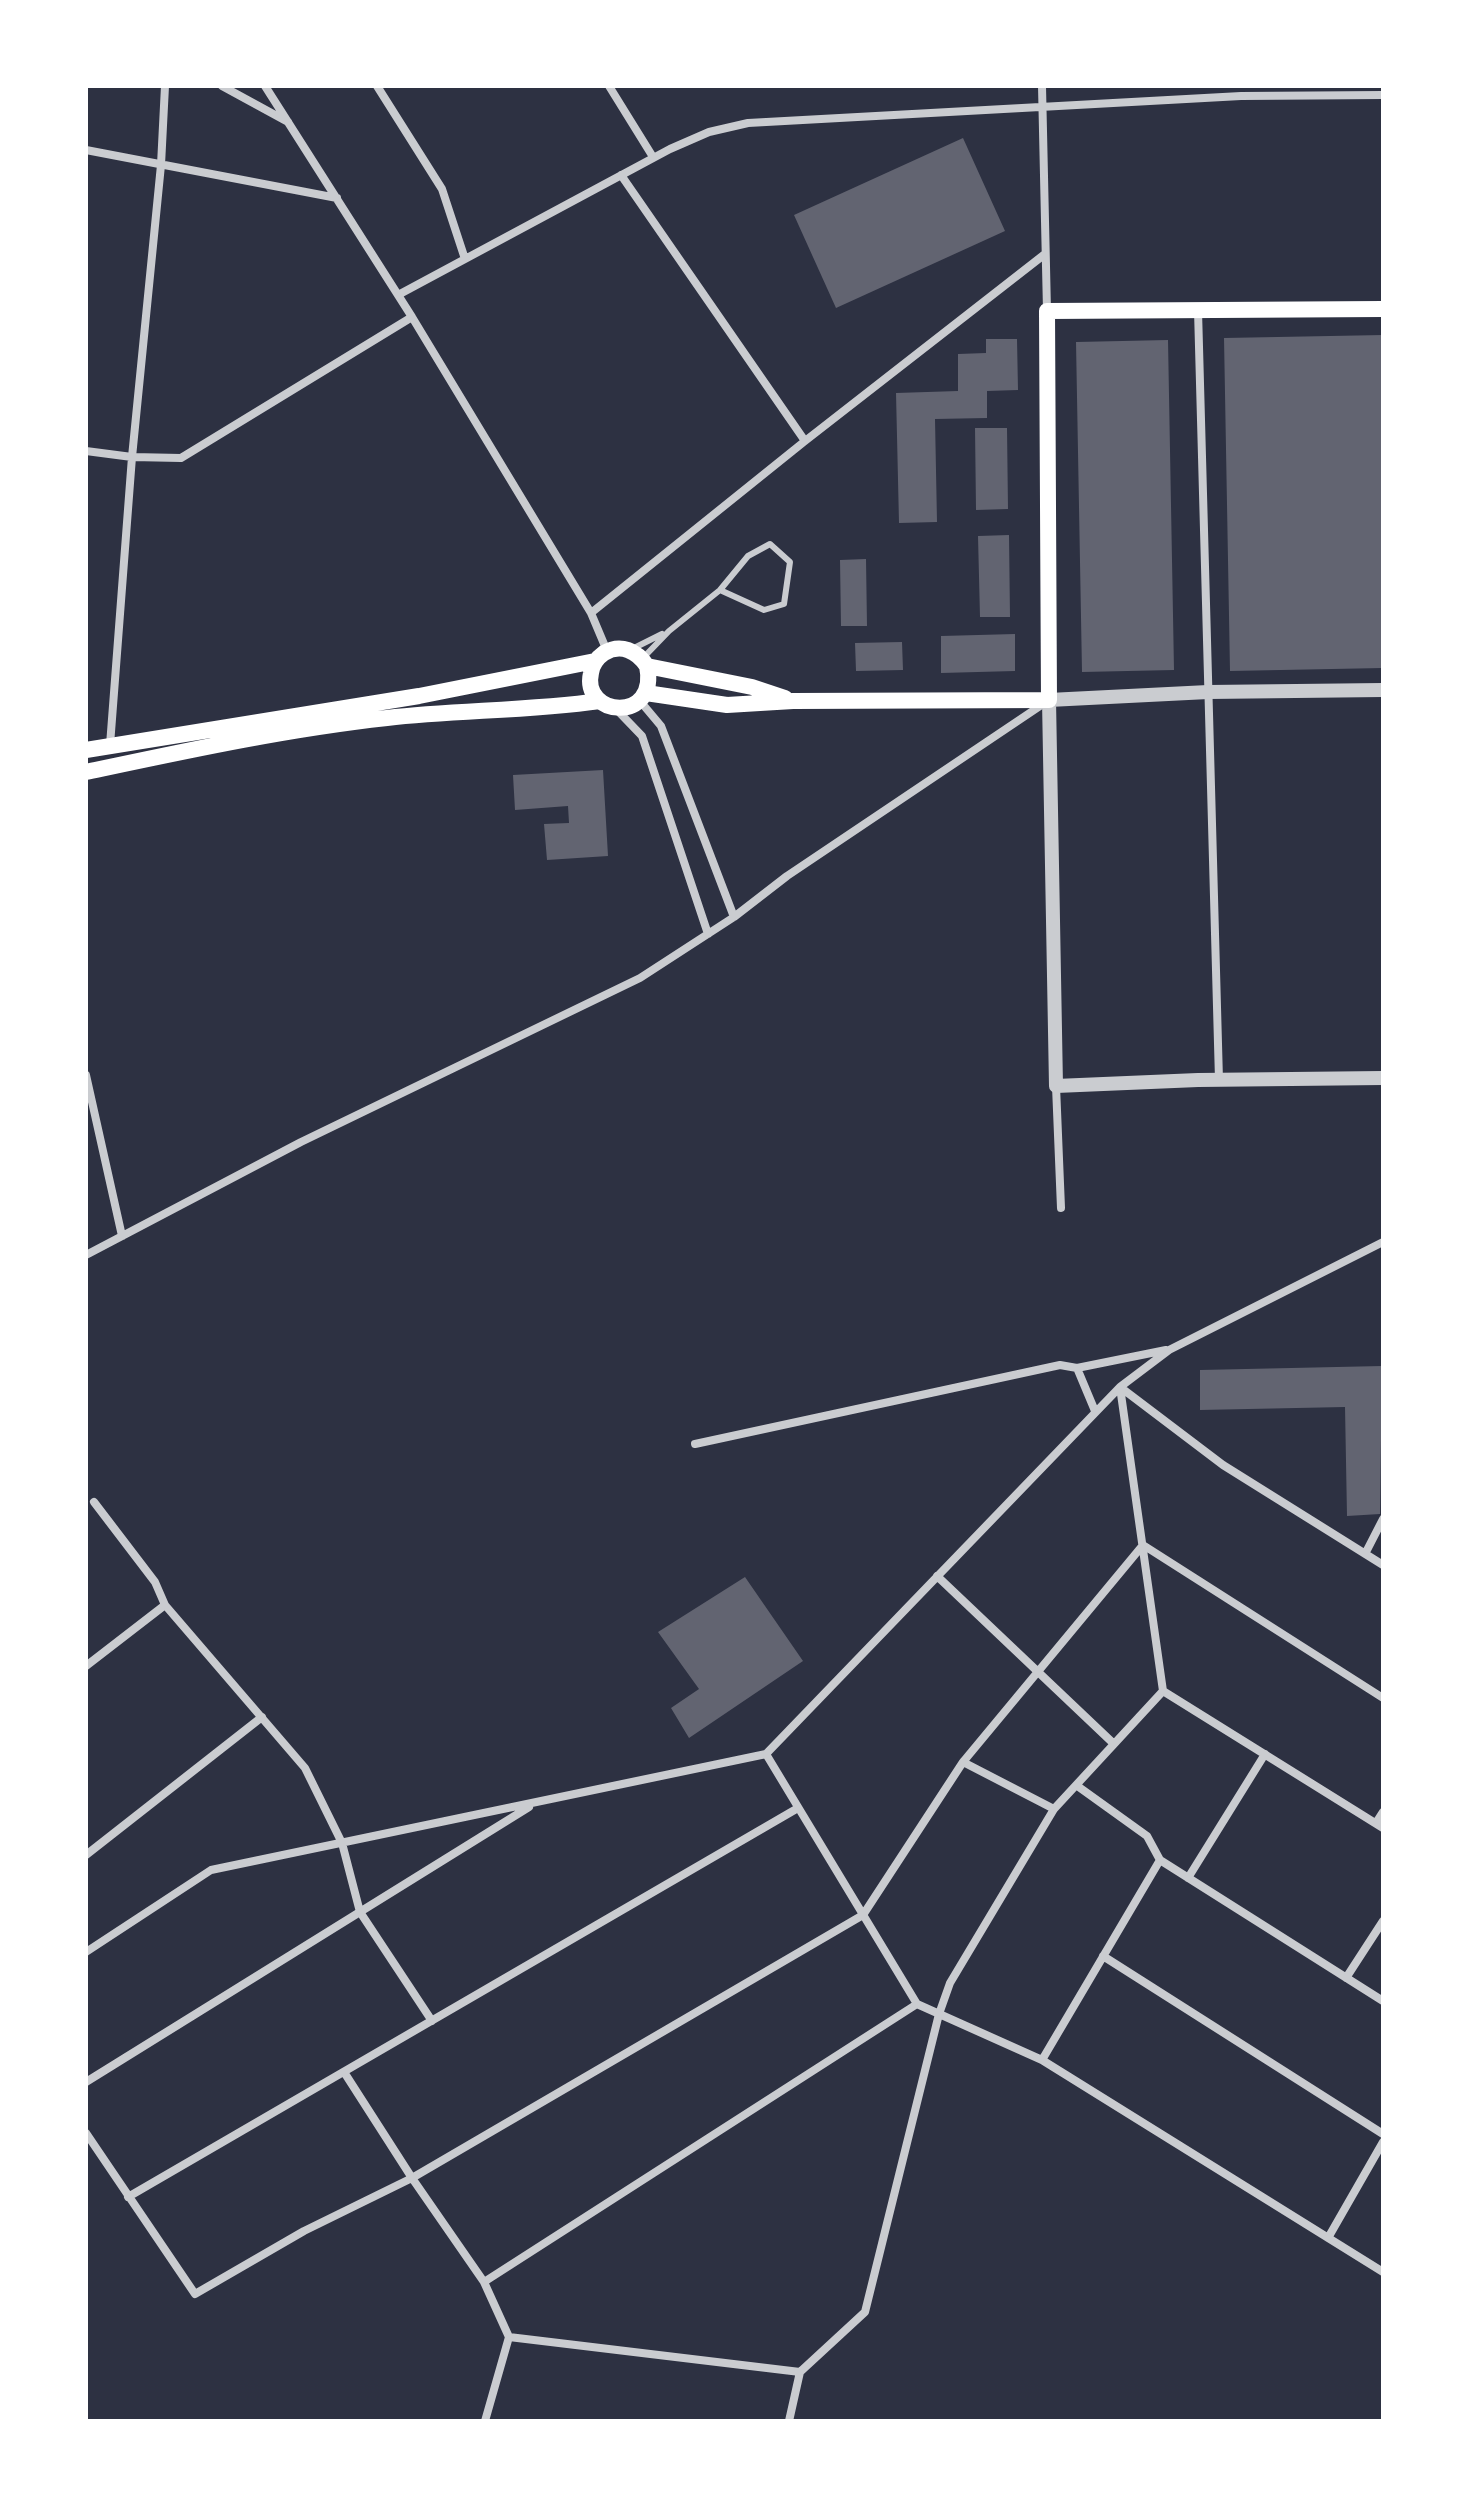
<!DOCTYPE html>
<style>
body{margin:0}
#map{position:relative;width:1469px;height:2507px;overflow:hidden;background:#2d3142;font-family:"Work Sans",sans-serif}
canvas{display:block}
.frame{position:absolute;inset:0;border:88px solid #fff;pointer-events:none}
</style>
<div id="map">
<canvas width="1469" height="2507"></canvas>
<div class="frame"></div>
</div>
<script>
const context = document.querySelector('canvas').getContext('2d');
context.lineJoin = 'round';
function paint(path, color) {
  context.fillStyle = color;
  context.fill(path, 'evenodd');
}
function stroke(path, color, width, dash) {
  context.strokeStyle = color;
  context.lineWidth = width;
  context.lineCap = dash ? 'butt' : 'round';
  context.setLineDash(dash || []);
  context.stroke(path);
}
paint(new Path2D(`
 M963,138L1005,231L836,308L794,215Z
 M1383,335V668L1230,671L1224,338Z
 M986,339H1017L1018,390L987,391V418L935,419L937,522L899,523L896,393L958,391V354L986,353Z
 M1168,340L1174,670L1082,672L1076,342Z
 M975,428H1007L1008,509L976,510Z
 M1009,535L1010,617H980L978,536Z
 M866,559L867,626H841L840,560Z
 M1015,634V671L941,673V636Z
 M902,642L903,670L856,671L855,643Z
 M603,770L608,856L547,860L544,824L569,823L568,806L515,810L513,775Z
 M1382,1366L1380,1514L1347,1516L1345,1407L1200,1410V1370Z
 M745,1577L803,1661L689,1738L671,1708L699,1689L658,1632Z`), '#626471');
stroke(new Path2D(`
 M632,649L662,634
 M642,659L669,631L720,590L748,556L770,544L790,562L784,604L764,610L720,590`), '#caccd0', 6);
stroke(new Path2D(`
 M222,86L288,122
 M265,86L412,317L591,613L607,651
 M377,86L442,189L465,259
 M609,86L653,157
 M1042,86L1047,311
 M86,150L337,198
 M621,175L805,441
 M398,295L670,149L709,132L748,123L1241,96L1383,95
 M1198,310L1219,1080
 M86,451L132,457L181,458L412,317
 M591,613L805,441L1045,254
 M640,701L661,726L734,917
 M616,709L642,736L708,934
 M110,745L132,457L161,165L165,86
 M86,1075L122,1236
 M1056,1086L1061,1208
 M1383,1242L1169,1350L1120,1387L766,1754L917,2004L1042,2060L1383,2272
 M86,1255L301,1142L640,978L734,917L787,876L1043,704
 M1077,1368L1166,1350
 M695,1444L1060,1365L1077,1368L1095,1411
 M94,1502L155,1582L165,1605L305,1768L342,1843L360,1912L432,2021
 M1365,1554L1383,1519
 M1383,1565L1223,1465L1120,1387L1163,1691L1383,1828
 M937,1576L1114,1744
 M86,1666L165,1605
 M963,1762L1054,1809
 M1076,1785L1147,1836L1160,1860
 M1376,1823L1383,1812
 M86,1855L262,1717
 M1188,1878L1265,1754
 M86,1952L211,1870L766,1754
 M1103,1956L1383,2134
 M1346,1978L1383,1921
 M1042,2060L1160,1860L1383,2001
 M344,2072L412,2178L484,2282L509,2337
 M86,2082L529,1807
 M86,2133L195,2294L304,2231L412,2178L863,1915L963,1762L1143,1545L1383,1698
 M128,2197L798,1808
 M1328,2238L1383,2142
 M484,2282L917,2004
 M485,2421L509,2337L800,2372
 M789,2421L800,2372L865,2312L939,2014L950,1983L1054,1809L1163,1691`), '#caccd0', 8);
stroke(new Path2D(`
 M1383,690L1208,692L1049,700L1056,1086L1198,1080L1383,1078`), '#caccd0', 14);
stroke(new Path2D(`
 M647,666C659,724 581,717 591,673C592,665 597,658 604,653C621,643 637,651 647,666L752,687L785,698
 M646,693L727,705L793,701L1049,700L1047,311L1383,309
 M86,750L419,696L595,661
 M86,772C185,751 286,729 387,718C457,710 529,711 600,701`), '#fff', 16);
</script>
